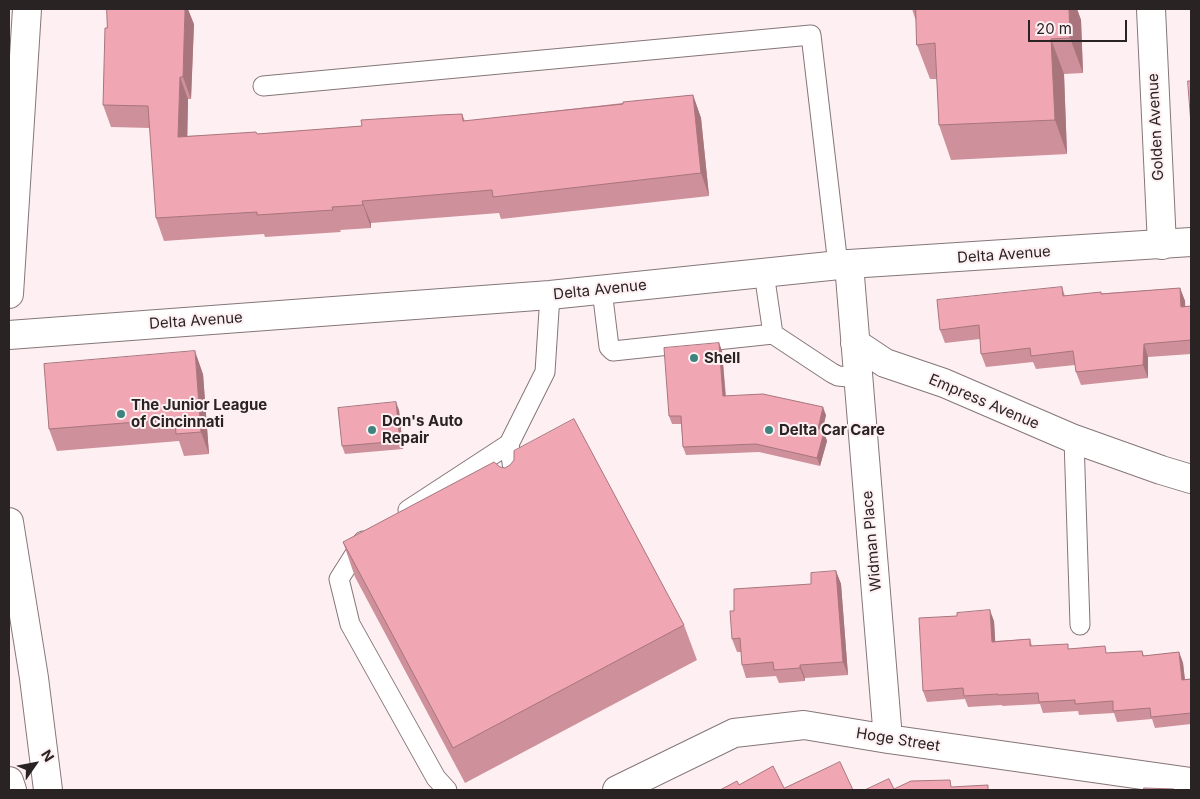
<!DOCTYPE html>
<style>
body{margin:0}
#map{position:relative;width:1200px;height:799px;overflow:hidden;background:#fef0f2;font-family:Inter,sans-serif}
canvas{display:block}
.frame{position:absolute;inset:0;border:10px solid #292324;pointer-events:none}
.north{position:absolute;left:10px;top:739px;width:50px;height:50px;-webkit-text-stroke:4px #fef0f2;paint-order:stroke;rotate:57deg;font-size:14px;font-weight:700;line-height:20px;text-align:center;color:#292324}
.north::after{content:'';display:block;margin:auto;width:18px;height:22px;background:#292324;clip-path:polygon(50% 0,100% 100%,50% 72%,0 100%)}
.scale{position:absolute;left:1028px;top:20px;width:99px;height:22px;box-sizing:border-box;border:2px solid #292324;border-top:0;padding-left:6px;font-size:15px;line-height:18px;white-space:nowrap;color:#292324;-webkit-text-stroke:4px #fef0f2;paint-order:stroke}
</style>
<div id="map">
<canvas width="1200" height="799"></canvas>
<div class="frame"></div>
<div class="north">N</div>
<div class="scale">20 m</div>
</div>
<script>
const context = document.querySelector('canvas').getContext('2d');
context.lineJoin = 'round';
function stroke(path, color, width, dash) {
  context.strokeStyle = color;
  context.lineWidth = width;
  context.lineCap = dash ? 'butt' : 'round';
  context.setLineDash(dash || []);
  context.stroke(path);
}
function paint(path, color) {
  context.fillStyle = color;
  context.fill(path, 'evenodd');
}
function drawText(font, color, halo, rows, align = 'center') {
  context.font = font + ' Inter,sans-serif';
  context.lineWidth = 4;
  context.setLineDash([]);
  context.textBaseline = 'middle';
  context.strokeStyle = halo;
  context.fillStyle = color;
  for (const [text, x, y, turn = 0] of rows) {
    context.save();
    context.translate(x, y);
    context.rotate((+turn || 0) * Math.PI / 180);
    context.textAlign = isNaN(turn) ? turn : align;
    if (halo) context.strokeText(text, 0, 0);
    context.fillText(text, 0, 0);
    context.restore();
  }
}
const lane = new Path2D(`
 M263,86L811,35L838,265
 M602,290L609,347L613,351L773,334L764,273
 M773,334L832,373L838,376L858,378
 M1074,439L1080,625
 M516,487L509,444L545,372L550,295
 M408,510L509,444
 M363,541L339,579L350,624L436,778L447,790`);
const street = new Path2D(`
 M1151,9L1162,245
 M849,264L888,739
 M855,343L885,363L944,383L1074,439L1161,470L1191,479
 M617,790L734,733L804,725L888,739L1191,782`);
const secondary = new Path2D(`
 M9,335L550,295L849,264L1191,242`);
const highway = new Path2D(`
 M9,294L27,9
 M9,522L34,678L48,790
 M9,781L12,790`);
stroke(lane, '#857678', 21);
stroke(street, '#857678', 30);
stroke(secondary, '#857678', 30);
stroke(highway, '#857678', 30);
stroke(lane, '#fff', 19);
stroke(street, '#fff', 28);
stroke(secondary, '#fff', 28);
stroke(highway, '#fff', 28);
paint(new Path2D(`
 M912,9H1077L1081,20L1083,73L1064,74L1067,154L951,160L939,125L937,79H930L917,45L916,21Z
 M194,24L191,99H188L187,136L257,134L362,126L462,114L465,121L693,95L701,118L709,196L501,219L499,213L371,223V228L340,230L341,232L265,237L264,234L164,241L156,218L150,128L111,127L103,105Z
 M1062,287L1065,296L1180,288L1185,301V306H1191V354L1148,357V378L1081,385L1076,372L1075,365L1036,369L1033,362L986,367L981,354L980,339L945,343L940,330Z
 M719,343L722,351L726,396L826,415L822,431L824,432L827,441L820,466L759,452L686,455L683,447L681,424H672L669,416Z
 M203,374L209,454L184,456L179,441L57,451L49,429Z
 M399,410L403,449L345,454L342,446Z
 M343,542L684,625L697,660L465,783L355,577Z
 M836,571L841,584L848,675L805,678V681L779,683L776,676L746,678L742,665L741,652H737L732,639L734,611L811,584Z
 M994,621L995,641L1030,639L1032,646L1108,653L1142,651L1144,656L1179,652L1183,663L1185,679H1191V724L1155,728L1152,719L1117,722L1114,713L1079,715L1078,711L1043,713L1040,704L1002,706V705L968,707L965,699L927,702L923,691Z`), '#ce909a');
paint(new Path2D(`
 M185,9H188L194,24L191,99L183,77Z
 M1069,9H1077L1081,20L1083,73L1070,38Z
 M1051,39L1064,74L1067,154L1055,120Z
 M180,77L188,99L187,159L178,137Z
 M693,95L701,118L709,196L701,173Z
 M362,201L371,223V228L363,205Z
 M1180,288L1185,301L1186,320L1181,307Z
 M719,343L722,351L726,404L723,396Z
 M1144,344L1148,357V378L1143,365Z
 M195,351L203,374L209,454L201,432Z
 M396,402L399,410L403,449L400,441Z
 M823,407L826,415L821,437L818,429Z
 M824,432L827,441L820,466L817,458Z
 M836,571L841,584L848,675L843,662Z
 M990,610L994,621L996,653L992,642Z
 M1179,652L1183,663L1186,691L1182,680Z
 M800,665L805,678V681L800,668Z`), '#a8757d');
const building = new Path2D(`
 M107,9H185L183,77H180L178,137L256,132L257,134L362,126L361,120L439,115L462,114L463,121L623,104V102L693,95L701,173L493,197L492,190L362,201L363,205L332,207L333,210L257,215V212L156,218L148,106L103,105L105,28H107Z
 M916,9H1069L1070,38L1051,39L1055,120L939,125L935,43L917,45Z
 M1188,81H1191V124Z
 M1062,287L1063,296L1101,292V294L1180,288L1181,307L1191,306V340L1144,344L1143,365L1076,372L1073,351L1031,356L1030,348L981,354L979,325L940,330L937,300Z
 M719,343L723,396L763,394L823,407L818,429L824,432L817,458L756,444L683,447L681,416H669L664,348Z
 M195,351L201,432L176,434L175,419L49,429L44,364Z
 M396,402L400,441L342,446L338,408Z
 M574,419L684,625L453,748L343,542L494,462L500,467L505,468L510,465L514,460V451Z
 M836,571L843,662L800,665V668L774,670L773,662L742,665L740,638L732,639L730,611H734V589L811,584V573Z
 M990,610L992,642L1030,639V646L1068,644V649L1105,646L1106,653L1142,651L1143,656L1179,652L1182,680L1191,679V717V713L1151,717L1150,708L1113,711V701L1075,704V700L1039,702L1038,693L998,695V694L964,696L963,688L923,691L919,618L957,616V613Z
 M840,762L853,790H720L737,781L739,785L773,766L784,788Z
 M889,779L894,789L911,781L950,780L951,787L988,785V790H865Z
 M1144,788L1174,789V790H1144Z`);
paint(building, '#f0a7b3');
stroke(building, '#a8757d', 1);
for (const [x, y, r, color] of [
 [694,358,5,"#3d847e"],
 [121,414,5,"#3d847e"],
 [372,430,5,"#3d847e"],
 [769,430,5,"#3d847e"]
]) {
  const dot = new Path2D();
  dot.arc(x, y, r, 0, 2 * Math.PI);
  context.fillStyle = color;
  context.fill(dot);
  stroke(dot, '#fef0f2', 2);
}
drawText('15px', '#292324', '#fef0f2', [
 ["Golden Avenue",1156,127,-93],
 ["Delta Avenue",1004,255,-4],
 ["Delta Avenue",600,290,-6],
 ["Delta Avenue",196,321,-4],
 ["Empress Avenue",984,402,23],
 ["Widman Place",872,541,-95],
 ["Hoge Street",898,740,9]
]);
drawText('bold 15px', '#292324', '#fef0f2', [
 ["Shell",704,358],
 ["The Junior League",131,405],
 ["of Cincinnati",131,422],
 ["Don's Auto",382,421],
 ["Repair",382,438],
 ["Delta Car Care",779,430]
], 'left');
</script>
